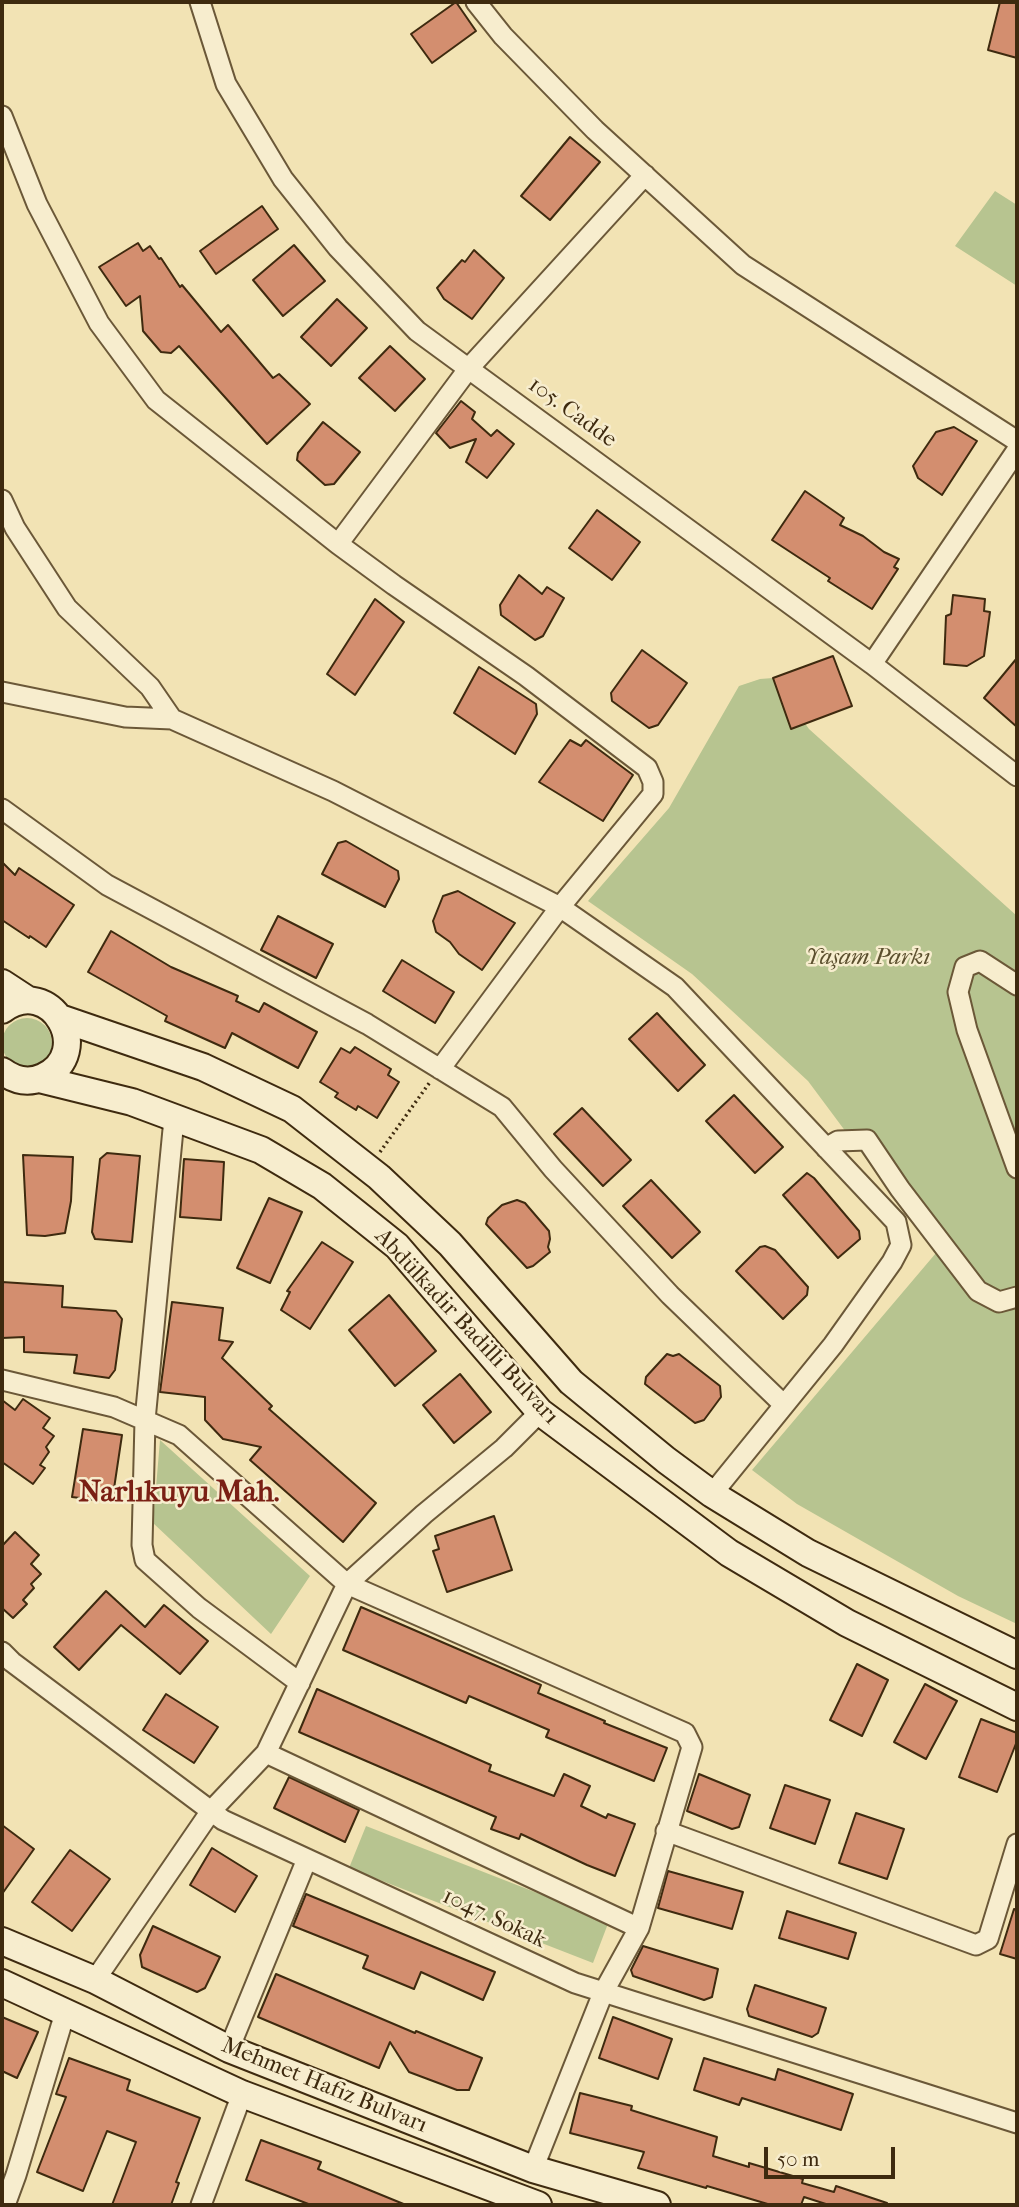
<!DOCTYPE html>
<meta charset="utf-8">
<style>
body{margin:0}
#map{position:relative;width:1019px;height:2207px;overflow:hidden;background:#f2e3b4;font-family:"IM FELL French Canon",serif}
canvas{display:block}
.frame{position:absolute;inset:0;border:4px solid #3e2a0f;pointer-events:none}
.scale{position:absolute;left:764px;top:2147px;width:131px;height:32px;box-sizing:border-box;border:4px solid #3e2a0f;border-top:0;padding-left:9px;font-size:21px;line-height:24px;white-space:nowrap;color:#3e2a0f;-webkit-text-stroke:5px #f7edce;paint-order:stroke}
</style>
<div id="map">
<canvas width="1019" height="2207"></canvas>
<div class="frame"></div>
<div class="scale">50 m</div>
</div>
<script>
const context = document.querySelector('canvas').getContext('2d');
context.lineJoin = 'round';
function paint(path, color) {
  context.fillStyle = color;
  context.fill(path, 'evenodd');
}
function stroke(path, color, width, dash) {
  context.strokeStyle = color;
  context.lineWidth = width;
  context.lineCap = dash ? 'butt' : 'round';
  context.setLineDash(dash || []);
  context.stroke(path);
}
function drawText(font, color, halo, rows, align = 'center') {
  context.font = font + ' "IM FELL French Canon",serif';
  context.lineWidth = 5;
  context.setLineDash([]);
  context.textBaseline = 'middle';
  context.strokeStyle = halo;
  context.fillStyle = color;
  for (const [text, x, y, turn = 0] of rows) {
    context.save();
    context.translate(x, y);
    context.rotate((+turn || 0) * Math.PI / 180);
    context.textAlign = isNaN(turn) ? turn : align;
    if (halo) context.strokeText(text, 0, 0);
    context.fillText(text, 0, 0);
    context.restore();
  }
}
paint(new Path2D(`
 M995,191L1017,205V286L955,246Z
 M773,678L809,729L1017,916V1624L958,1596L797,1504L752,1470L936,1253L808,1081L692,974L588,901L669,808L739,686L760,679Z
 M2 1043a25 25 0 1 1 50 0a25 25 0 1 1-50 0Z
 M160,1440L310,1576L271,1634L153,1523Z
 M366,1826L609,1921L593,1963L349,1868Z`), '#b7c490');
const building = new Path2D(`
 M456,2L476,31L432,63L411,34Z
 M1000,2H1017V58L988,50Z
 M570,137L600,162L550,220L521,196Z
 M262,206L278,229L216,274L200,251Z
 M138,243L143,251L150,246L159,259L161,258L180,287L182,285L221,332L228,325L273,378L279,374L310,404L267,444L179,346L171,353L161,352L143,331L140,296L126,306L99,267Z
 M294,245L325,281L283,316L253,280Z
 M474,250L504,278L472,319L444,299L437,288L462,260L465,262Z
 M337,299L367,328L331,366L301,337Z
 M390,346L425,379L395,411L359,378Z
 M461,401L475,412L472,419L491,436L497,430L514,444L487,478L466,462L476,439L450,448L436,433Z
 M323,422L360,452L334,484L325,485L297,460L298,453Z
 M954,427L977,441L942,495L918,478L913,466L936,432Z
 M805,491L844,518L840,525L863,536L884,552L899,559L894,567L898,569L872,609L828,581L830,578L772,540Z
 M597,510L640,542L612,580L569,548Z
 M519,575L542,594L547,587L564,598L543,636L535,640L501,615L500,605Z
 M953,595L985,599L984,611L990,612L984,656L967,666L944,664L946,616L951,614Z
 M375,599L404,622L355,695L327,674Z
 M642,650L687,683L658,725L649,728L612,701L611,693Z
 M833,656L852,706L791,729L773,678Z
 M1017,658V727L984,698Z
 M479,667L536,704L537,714L515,754L454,713Z
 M570,740L581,746L586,740L633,775L603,821L539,782Z
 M346,841L398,871L399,879L385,907L322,874L338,843Z
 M2,862L15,875L19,868L74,905L46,947L30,936L29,938L2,920Z
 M458,891L515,923L482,970L459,954L450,942L436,932L433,921L443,896Z
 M278,916L333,944L316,978L261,950Z
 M111,931L171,967L238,996L236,1001L259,1012L264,1003L317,1032L298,1068L232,1033L225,1048L165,1021L167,1016L88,972Z
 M402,960L454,992L435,1023L383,991Z
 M657,1013L705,1065L678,1091L629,1039Z
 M355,1047L391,1069L388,1075L399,1082L377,1118L358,1106L356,1110L335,1097L338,1093L320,1082L341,1048L350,1053Z
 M734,1095L783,1147L755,1173L706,1121Z
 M582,1108L631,1160L603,1186L554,1134Z
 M107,1153L140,1156L132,1242L95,1239L92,1232L100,1159Z
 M23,1155L73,1157L71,1201L65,1233L45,1236L27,1235Z
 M184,1159L224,1162L221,1220L180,1217Z
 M807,1173L814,1178L859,1231L860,1239L838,1258L783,1195Z
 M651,1180L700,1232L672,1258L623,1206Z
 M269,1198L302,1212L270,1283L237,1268Z
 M517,1200L525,1203L549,1231L550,1239L548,1247L550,1252L533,1266L527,1268L486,1224L488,1218L502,1205Z
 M322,1242L353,1262L310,1329L281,1310L290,1292L287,1291Z
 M765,1246L775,1250L808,1287L807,1295L783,1319L736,1271L760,1247Z
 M2,1282L63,1286L62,1307L116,1311L122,1319L115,1370L109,1378L74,1373L77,1355L24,1352V1337L2,1338Z
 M389,1295L436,1351L395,1386L349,1330Z
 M172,1302L223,1308L219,1340L233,1342L222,1358L272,1406L269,1409L376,1503L343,1542L250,1460L261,1447L223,1439L205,1420V1397L160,1392Z
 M667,1354L673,1356L679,1354L720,1386L721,1397L704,1420L695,1423L645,1384L646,1377Z
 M460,1374L491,1412L454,1443L423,1405Z
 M23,1399L50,1418L43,1428L54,1436L46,1447L49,1452L40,1465L45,1468L33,1484L2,1462V1400L15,1410Z
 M83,1429L122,1435L112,1502L72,1497Z
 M494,1516L512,1570L447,1592L433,1551L439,1549L435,1536Z
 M15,1532L39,1555L31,1564L41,1574L31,1584L34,1588L23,1600L27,1604L13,1618L2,1608V1546Z
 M106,1591L145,1627L164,1605L208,1641L180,1674L121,1625L79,1670L54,1647Z
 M361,1607L541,1685L538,1693L605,1721L604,1723L667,1748L654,1781L546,1737L549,1730L469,1696L466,1703L343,1650Z
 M857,1664L888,1680L862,1736L830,1720Z
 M925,1684L957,1701L926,1759L894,1742Z
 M317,1689L491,1765L489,1771L554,1796L564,1774L590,1786L581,1806L606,1818L608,1814L635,1824L615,1876L587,1865L521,1834L519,1839L491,1829L496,1817L299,1732Z
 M166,1694L218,1727L194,1763L143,1730Z
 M981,1719L1017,1733V1741L997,1792L959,1777Z
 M699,1774L750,1795L739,1827L732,1829L687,1811Z
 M289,1777L359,1810L345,1842L274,1808Z
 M785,1785L830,1800L815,1844L770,1828Z
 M856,1813L904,1829L887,1879L839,1863Z
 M2,1825L34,1849L2,1894Z
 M212,1848L257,1876L235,1912L190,1885Z
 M70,1850L110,1879L72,1931L32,1902Z
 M668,1871L743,1892L732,1929L658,1908Z
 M306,1894L495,1972L483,2000L421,1972L414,1989L363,1968L368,1956L293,1926Z
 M1014,1909L1017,1910V1959L1000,1954Z
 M787,1911L856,1933L848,1959L779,1938Z
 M153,1926L220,1957L205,1988L197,1992L142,1967L140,1955Z
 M643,1946L718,1969L712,1997L704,2000L633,1976L631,1970Z
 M276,1974L415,2033L416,2031L482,2058L469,2090H457L409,2072L390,2042L379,2068L258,2017Z
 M755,1985L826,2008L818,2033L812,2037L749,2016L747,2009Z
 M2,2017L38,2032L17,2078L2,2071Z
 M613,2017L672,2039L658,2079L599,2058Z
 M69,2058L130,2080L127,2090L200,2118L176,2182L179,2183L171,2205H112L136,2142L107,2131L83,2191L37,2172L66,2097L56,2094Z
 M704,2058L775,2080L778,2069L853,2094L841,2130L742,2098L739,2105L694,2090Z
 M580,2093L632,2106L631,2110L717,2137L713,2156L749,2167V2163L803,2179L802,2183L834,2192L836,2186L887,2203V2205H829L804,2197L801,2205H771L707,2186L706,2188L638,2168L644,2152L570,2133Z
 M261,2140L321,2162L318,2169L406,2205H311L246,2180Z`);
paint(building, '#d38e6f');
stroke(building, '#3e2a0f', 2);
const minor = new Path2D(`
 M200,2L226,84L283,179L338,248L417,331L872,664L1017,776
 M476,2L503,36L595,130L743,265L1017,441
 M2,116L37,204L99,323L156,400L338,544L394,585L526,676L647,768L653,782V794L560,907L440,1069
 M2,500L15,528L67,608L150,687L172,719
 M338,544L469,368L645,175
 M872,664L1017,450
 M2,692L125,717L172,719L333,791L560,907L675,987L896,1222L901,1245L892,1262L833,1345L712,1494
 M2,809L107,885L367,1024L502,1107L553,1169L670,1295L784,1405
 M1017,985L980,961L965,967L958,992L967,1030L1017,1168
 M174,1119L145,1420L142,1545L145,1560L199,1608L300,1683
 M826,1148L838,1141L867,1140L900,1189L978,1291L999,1302L1017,1297
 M2,1380L114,1407L179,1435L347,1584L685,1733L692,1747L639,1928
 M2,1652L12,1662L223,1820L575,1983L1017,2123
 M266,1753L639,1928L603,1993L533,2169
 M666,1831L976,1945L988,1939L1017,1844
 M95,1980L211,1811L266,1753L347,1584L424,1514L504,1448L540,1412
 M229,2049L307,1859
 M5,2205L16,2175L65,2013
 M201,2205L242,2094`);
const secondary = new Path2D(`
 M2,983L28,1000
 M2,1010C51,973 96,1053 43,1077C28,1084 14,1080 2,1071
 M60,1018L203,1067L292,1109L379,1177L450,1244L571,1382L666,1460L712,1494L808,1553L1017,1655
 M39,1079L132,1102L261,1150L322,1186L397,1246L540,1412L729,1553L847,1623L1017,1707
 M2,1941L95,1980L229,2049L533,2169L657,2205
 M2,1983L242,2094L538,2205`);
stroke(minor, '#6b5838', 23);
stroke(secondary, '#3e2a0f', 30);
stroke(new Path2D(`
 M380,1152L430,1082`), '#3e2a0f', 3.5, [2, 3.5]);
stroke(minor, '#f7edce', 19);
stroke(secondary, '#f7edce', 26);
drawText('23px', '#3e2a0f', '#f7edce', [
 ["105. Cadde",572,413,36],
 ["Abdülkadir Badilli Bulvarı",466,1327,47],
 ["1047. Sokak",494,1919,25],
 ["Mehmet Hafız Bulvarı",324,2086,22]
]);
drawText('italic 23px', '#5c502f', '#f7edce', [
 ["Yaşam Parkı",868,958]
]);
drawText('bold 30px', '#7a1f14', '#f7edce', [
 ["Narlıkuyu Mah.",179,1494]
]);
</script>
